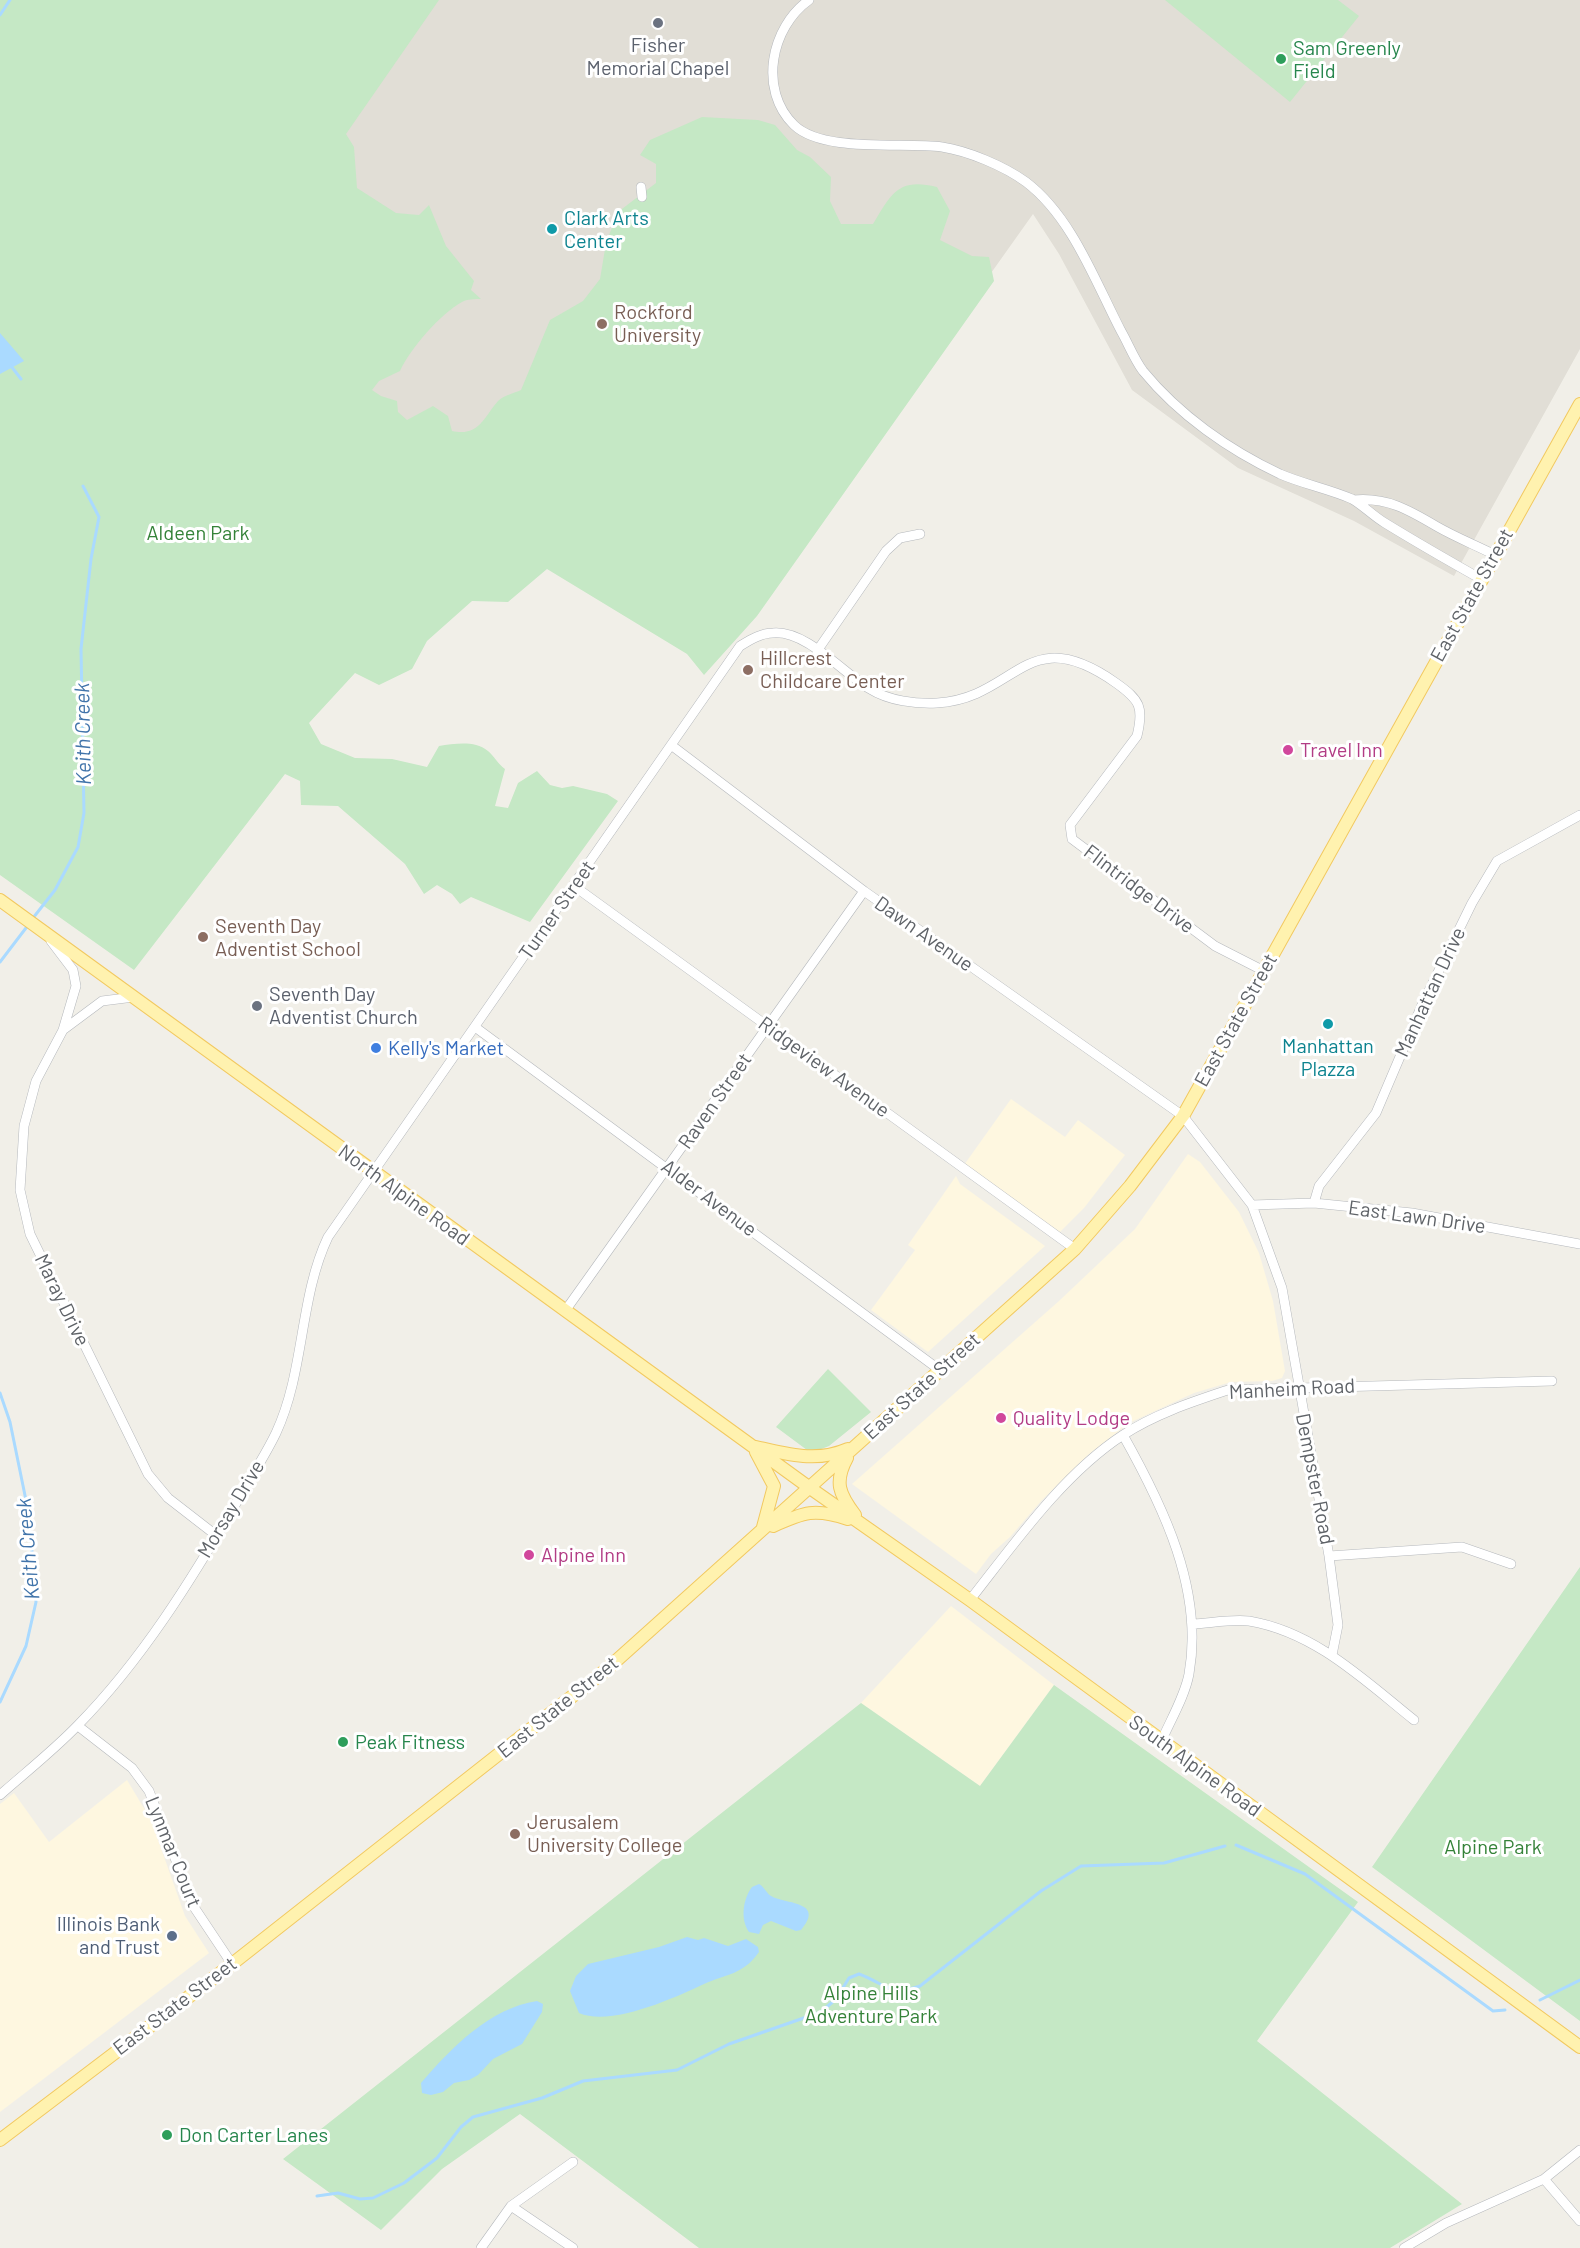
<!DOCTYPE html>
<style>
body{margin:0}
canvas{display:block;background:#f1efe8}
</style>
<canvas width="1580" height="2248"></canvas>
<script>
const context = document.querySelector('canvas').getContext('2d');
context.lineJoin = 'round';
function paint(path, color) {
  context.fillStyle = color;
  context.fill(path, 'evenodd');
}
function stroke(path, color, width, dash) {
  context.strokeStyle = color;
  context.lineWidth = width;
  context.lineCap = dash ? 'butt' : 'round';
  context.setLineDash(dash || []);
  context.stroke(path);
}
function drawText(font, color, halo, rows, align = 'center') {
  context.font = font + ' Barlow,sans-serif';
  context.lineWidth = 6;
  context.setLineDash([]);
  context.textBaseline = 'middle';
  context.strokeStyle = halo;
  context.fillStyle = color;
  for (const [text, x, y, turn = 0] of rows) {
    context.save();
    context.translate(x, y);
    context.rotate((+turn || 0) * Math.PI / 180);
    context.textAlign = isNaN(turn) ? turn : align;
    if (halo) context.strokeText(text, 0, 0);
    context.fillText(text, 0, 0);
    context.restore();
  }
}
paint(new Path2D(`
 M1011,1099L1065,1137L1078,1120L1125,1155L1084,1208L1059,1233L964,1165Z
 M1188,1154L1200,1162L1239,1212L1259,1253L1273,1301L1285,1371L1282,1378L1272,1381L1231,1382L1194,1393L1129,1423L1089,1454L1042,1500L1010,1537L991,1554L976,1574L852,1484L1059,1301L1135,1229Z
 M956,1176L960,1184L1045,1246L928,1352L871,1310L915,1250L908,1245Z
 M951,1606L1054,1685L980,1786L861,1703Z
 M127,1780L151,1820L185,1916L209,1953L0,2112V1804L14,1793L49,1842Z`), '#fef7e0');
paint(new Path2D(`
 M434,0H1580V349L1454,576L1354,521L1238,468L1132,390L1059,254L1033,214L718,657L217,299Z`), '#e1ded6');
paint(new Path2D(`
 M0,0H439L346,134L354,147L357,188L396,213L419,215L429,205L446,246L474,281L471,290L481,299C475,299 467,299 462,302C440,314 410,349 400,371L379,381L372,390L381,396L397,401L398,412L407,420L433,406L448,416L452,431C479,437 484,417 498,401C503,396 514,393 521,390L550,320L583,301L600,279L606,243L618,212L656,183V164L640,155L650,140L702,117L758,120L775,125L797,150L810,157L831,177L830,201L841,224H873C891,194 898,177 937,187L950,211L940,240L972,256L989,257L994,281L757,616L704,675L687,654L547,569L508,602L472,601L427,641L412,669L379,685L355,673L309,723L321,744L355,758L392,759L427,767L439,746C455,744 474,740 488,751C494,756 498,764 505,769L495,806L508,808L518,783L537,771L550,785L562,788L573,786L607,794L618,801L530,922L471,897L460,904L452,894L437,885L424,894L405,864L338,806L301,805L300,781L285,774L134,970L0,875Z
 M1165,0H1338L1359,16L1290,102Z
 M828,1369L871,1412L829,1446L811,1453L776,1427Z
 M1580,1567V2021L1372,1867Z
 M1054,1685L1358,1902L1257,2041L1462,2204L1390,2248H699L520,2114L442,2169L381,2230L283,2159L861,1703L980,1786Z`), '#c5e8c5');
paint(new Path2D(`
 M0,333L24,361L0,374Z
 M759,1884C765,1887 766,1894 773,1897C788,1904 825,1902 801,1930L796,1931L771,1921L763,1925L759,1934L749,1932C740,1919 743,1899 752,1887Z
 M687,1937L698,1940L704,1938L728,1946L746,1939L758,1947L759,1952C743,1975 726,1974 704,1984C674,1998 611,2027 579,2013L570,1991L576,1976L588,1964L659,1947Z
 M537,2001L543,2004L542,2012L522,2044L493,2059L478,2075L469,2080L454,2083L443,2092L431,2095L422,2093L421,2083C451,2048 490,2008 537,2001Z`), '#aadaff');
stroke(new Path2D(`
 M0,15L10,0
 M11,366L21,379
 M33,918L55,890L78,847L84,813L81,649L91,559L99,517L83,486
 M0,962L29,924
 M0,1393L10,1422L29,1515L36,1602L26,1646L0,1702
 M1236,1845L1305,1874L1493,2011L1505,2010
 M1540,2000L1580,1980
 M317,2196L338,2193L360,2199L373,2198L404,2183L437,2158L461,2127L473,2117L542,2098L583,2081L677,2070L729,2044L821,2012L836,1999L849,1978L859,1974C886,1984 889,1997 920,1986L1041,1891L1081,1866L1164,1863L1225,1846`), '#aadaff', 3);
const minor = new Path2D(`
 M809,0C771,27 758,90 794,125C823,153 902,142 942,147C968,151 1004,166 1026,182C1072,217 1095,281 1121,331C1128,343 1134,359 1143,371C1179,415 1229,450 1280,474C1303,484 1329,489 1352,499C1363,505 1373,516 1385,523C1416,542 1449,561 1481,579
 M641,187L642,197
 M1354,500C1387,497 1409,510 1436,526C1455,537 1475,545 1495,555
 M817,651L886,551L900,538L920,534
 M671,745L864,891L1183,1116L1252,1205L1282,1288L1329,1556L1338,1625L1332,1655
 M574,886L1075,1249
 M51,941L73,970L76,986L63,1030L36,1081L24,1126L20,1190L30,1234L148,1474L168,1498L217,1536
 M475,1027L941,1371
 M63,1030L102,1001L134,997
 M1314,1203L1319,1186L1376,1113L1422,1005L1472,903L1497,861L1580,815
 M1252,1205L1314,1203L1412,1213L1580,1244
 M565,1311L864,891
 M1123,1435C1163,1506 1204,1590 1189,1674C1185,1696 1170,1721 1161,1742
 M1329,1556L1462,1547L1511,1564
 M970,1600C1014,1544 1063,1474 1123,1435C1155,1414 1192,1402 1228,1390L1552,1381
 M1194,1624C1211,1623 1232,1619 1249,1621C1315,1632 1364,1680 1414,1720
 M78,1726L132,1768L149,1791L194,1907L232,1964
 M0,1795C26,1772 54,1750 78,1725C142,1660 192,1579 238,1500C250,1478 265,1456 276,1433C305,1371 299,1298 328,1237L740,646C750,640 761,633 773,633C806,630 843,673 870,689C889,701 916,704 937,703C1018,698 1025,619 1116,683C1140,700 1144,707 1137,736L1070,825L1072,839L1215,946L1264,971
 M1544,2179L1580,2221
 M511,2206L573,2248
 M481,2248L511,2206L573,2162
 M1404,2248L1446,2223L1544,2179L1580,2150`);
const major = new Path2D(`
 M0,900L810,1488L970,1600L1580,2047
 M756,1447C788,1454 816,1463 848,1449
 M756,1452L774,1486L763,1527
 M847,1458C834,1482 839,1494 855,1515
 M773,1526C804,1512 815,1508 848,1519
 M0,2140L232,1964L607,1669L1075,1249L1130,1186L1183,1116L1580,404`);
stroke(minor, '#b5b8bc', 10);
stroke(major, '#f2c960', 14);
stroke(minor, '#fff', 9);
stroke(major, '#fff2af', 12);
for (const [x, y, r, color] of [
 [658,23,6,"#6b7280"],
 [1281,59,6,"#2e9e5b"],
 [552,229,6,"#0f9aa8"],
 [602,324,6,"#8d6e63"],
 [748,670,6,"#8d6e63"],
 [1288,750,6,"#d1479c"],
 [203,937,6,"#8d6e63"],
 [257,1006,6,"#6b7280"],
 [1328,1024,6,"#0f9aa8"],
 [376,1048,6,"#3f7fe0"],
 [1001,1418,6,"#d1479c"],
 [529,1555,6,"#d1479c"],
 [343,1742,6,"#2e9e5b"],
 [515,1834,6,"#8d6e63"],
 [172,1936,6,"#5c6f8a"],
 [167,2135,6,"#2e9e5b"]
]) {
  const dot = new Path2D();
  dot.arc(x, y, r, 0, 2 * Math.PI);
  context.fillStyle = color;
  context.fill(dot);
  stroke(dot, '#fff', 2);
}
drawText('20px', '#5b616d', '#fff', [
 ["Fisher",658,45],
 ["Memorial Chapel",658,68],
 ["Seventh Day",269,994,"left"],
 ["Adventist Church",269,1017,"left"]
]);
drawText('20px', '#27864d', '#fff', [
 ["Sam Greenly",1293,48],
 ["Field",1293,71],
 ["Peak Fitness",355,1742],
 ["Don Carter Lanes",179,2135]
], 'left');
drawText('20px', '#0d838f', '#fff', [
 ["Clark Arts",564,218],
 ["Center",564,241],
 ["Manhattan",1328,1046,"center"],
 ["Plazza",1328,1069,"center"]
], 'left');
drawText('20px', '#785e54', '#fff', [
 ["Rockford",614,312],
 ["University",614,335],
 ["Hillcrest",760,658],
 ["Childcare Center",760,681],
 ["Seventh Day",215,926],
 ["Adventist School",215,949],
 ["Jerusalem",527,1822],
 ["University College",527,1845]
], 'left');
drawText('20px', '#348238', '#fff', [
 ["Aldeen Park",198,533],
 ["Alpine Park",1493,1847],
 ["Alpine Hills",871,1993],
 ["Adventure Park",871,2016]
]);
drawText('20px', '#5f6368', '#fff', [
 ["East State Street",1472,595,-61],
 ["Flintridge Drive",1139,889,37],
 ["Turner Street",557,910,-55],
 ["Dawn Avenue",924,934,35],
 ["Manhattan Drive",1430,992,-65],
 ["East State Street",1236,1020,-61],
 ["Ridgeview Avenue",824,1067,36],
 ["Raven Street",715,1101,-55],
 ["North Alpine Road",404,1195,36],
 ["Alder Avenue",709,1198,37],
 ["East Lawn Drive",1417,1217,8],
 ["Maray Drive",62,1300,64],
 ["East State Street",922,1386,-42],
 ["Manheim Road",1292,1389,-3],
 ["Dempster Road",1315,1479,79],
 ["Morsay Drive",231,1509,-59],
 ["East State Street",558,1707,-39],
 ["South Alpine Road",1195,1766,36],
 ["Lynmar Court",173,1852,68],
 ["East State Street",175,2006,-37]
]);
drawText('20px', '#b23c85', '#fff', [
 ["Travel Inn",1300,750],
 ["Quality Lodge",1013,1418],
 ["Alpine Inn",541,1555]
], 'left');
drawText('20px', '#366cbe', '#fff', [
 ["Kelly's Market",388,1048]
], 'left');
drawText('20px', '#4e5e75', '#fff', [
 ["Illinois Bank",160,1924],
 ["and Trust",160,1947]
], 'right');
drawText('italic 21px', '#4174aa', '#fff', [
 ["Keith Creek",83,734,-91],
 ["Keith Creek",28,1549,-95]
]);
</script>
